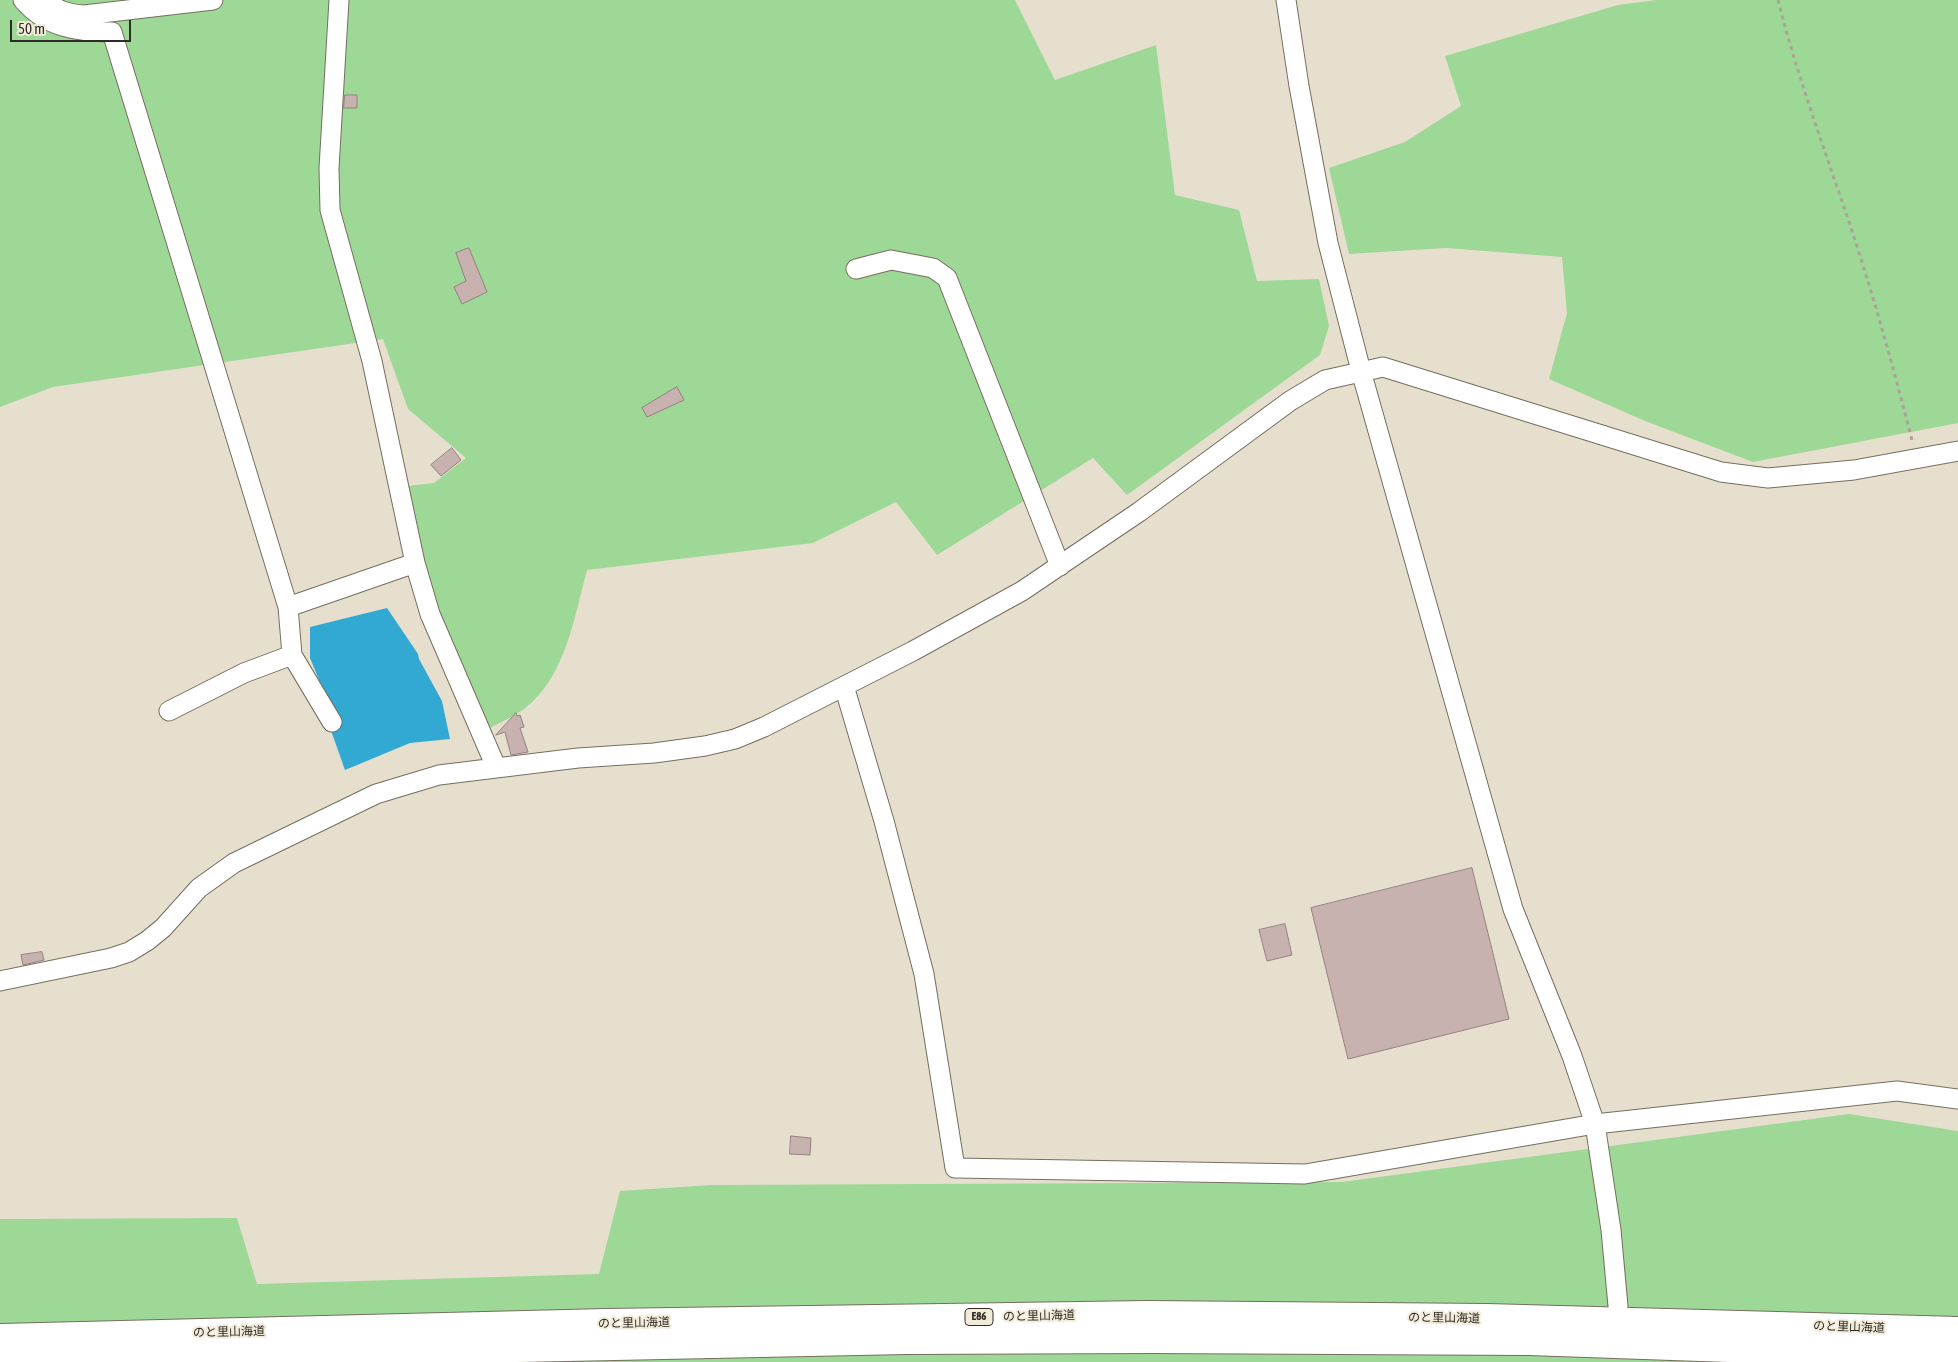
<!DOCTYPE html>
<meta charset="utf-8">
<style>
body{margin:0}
#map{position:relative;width:1958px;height:1362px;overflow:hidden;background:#e7dfce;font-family:"Asap Condensed",sans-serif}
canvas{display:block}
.scale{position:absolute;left:10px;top:20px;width:121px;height:22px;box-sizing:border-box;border:2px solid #2f2c26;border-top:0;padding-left:6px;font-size:15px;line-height:18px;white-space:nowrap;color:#2f2c26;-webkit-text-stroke:4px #f4ecdb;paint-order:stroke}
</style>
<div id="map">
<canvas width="1958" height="1362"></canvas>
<div class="scale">50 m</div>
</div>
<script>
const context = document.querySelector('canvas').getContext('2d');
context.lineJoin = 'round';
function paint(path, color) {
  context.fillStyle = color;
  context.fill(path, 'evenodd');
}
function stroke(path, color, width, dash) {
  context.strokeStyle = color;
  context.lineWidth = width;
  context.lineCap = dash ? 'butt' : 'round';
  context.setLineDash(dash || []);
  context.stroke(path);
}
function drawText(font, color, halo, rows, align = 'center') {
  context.font = font + ' "Asap Condensed","Noto Sans JP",sans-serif';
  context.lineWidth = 4;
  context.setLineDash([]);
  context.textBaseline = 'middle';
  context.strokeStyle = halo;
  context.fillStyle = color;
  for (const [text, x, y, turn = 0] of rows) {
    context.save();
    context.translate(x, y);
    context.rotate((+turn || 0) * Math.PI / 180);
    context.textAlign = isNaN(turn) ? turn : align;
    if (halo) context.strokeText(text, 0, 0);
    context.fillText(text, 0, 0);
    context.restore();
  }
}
paint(new Path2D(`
 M0,0H1015L1055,80L1156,45L1175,195L1239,210L1257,281L1319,279L1329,326L1320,355L1127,495L1093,458L937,555L896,502L813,543L587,570C574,617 566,677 524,709C514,716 501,722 490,728L436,610L407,486L434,483L466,458L408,409L383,339L53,387L0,407Z
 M1656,0H1958V423L1753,462L1645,421L1549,379L1567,313L1562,257L1446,248L1349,254L1329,168L1405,142L1461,106L1445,56L1618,5Z
 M1849,1114L1958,1131V1362H0V1219L237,1218L257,1284L599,1274L620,1191L711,1185L1342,1182Z`), '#9ed896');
paint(new Path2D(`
 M387,608L418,654L419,659L442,701L450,739L410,743L345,770L329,725L336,721L310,658V627Z`), '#31a9d3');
const building = new Path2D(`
 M345,95H357V108H344Z
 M469,248L487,292L462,304L454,287L466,281L456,253Z
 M677,387L684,400L647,417L642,408Z
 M452,448L461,460L441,476L431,465Z
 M516,713L517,716L520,715L524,727L520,728L528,752L511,755L505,732L496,735Z
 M1472,868L1509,1019L1348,1059L1311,908Z
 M1285,924L1292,955L1267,961L1259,930Z
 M42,952L44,960L23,965L21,955Z
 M791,1136L811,1138L810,1155L790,1154Z`);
paint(building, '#c7b2af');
stroke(building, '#95817f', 1);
const minor = new Path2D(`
 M23,0C47,28 78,32 112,32L288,607L292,655L244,673L169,711
 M46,0C57,11 68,14 84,15L213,0
 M339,0L329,168L330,210L372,361L415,563L430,614L496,767
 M1286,0L1299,86L1328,243L1361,371L1513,909L1572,1056L1595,1124L1611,1230L1618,1306
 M856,269L891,260L933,268L947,278L1060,566
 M288,607L415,563
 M292,655L332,722
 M844,686L884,821L924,974L955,1168L1305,1174L1595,1124L1897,1091L1958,1099
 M0,981L111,958L129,952L147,941L163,928L199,888L234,863L376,794L439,775L578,758L654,753L705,746L735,739L764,727L913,651L1022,591L1139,512L1290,401L1325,380L1383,367L1721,472L1768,478L1854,470L1958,451`);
const highway = new Path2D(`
 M0,1338L606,1323L1147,1315L1487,1318L1958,1331
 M10,1362L470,1349L906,1340L1150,1339L1529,1341L1958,1356`);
stroke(minor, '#756e5f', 21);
stroke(highway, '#756e5f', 30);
stroke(new Path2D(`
 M1778,0C1797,76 1825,150 1850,225C1874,297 1894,370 1913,444`), '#aaa497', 3, [4, 4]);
stroke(minor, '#fff', 19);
stroke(highway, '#fff', 28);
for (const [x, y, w] of [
 [979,1317,28]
]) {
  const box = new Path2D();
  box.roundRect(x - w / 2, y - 8.5, w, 17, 4);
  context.fillStyle = '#f4ecdb';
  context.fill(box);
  stroke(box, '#2f2c26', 1);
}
drawText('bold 11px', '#2f2c26', null, [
 ["E86",979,1317]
]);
drawText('12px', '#2f2c26', '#f4ecdb', [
 ["のと里山海道",1039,1316,-1],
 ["のと里山海道",1444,1318,1],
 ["のと里山海道",634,1323,-1],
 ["のと里山海道",1849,1327,2],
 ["のと里山海道",229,1332,-1]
]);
</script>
